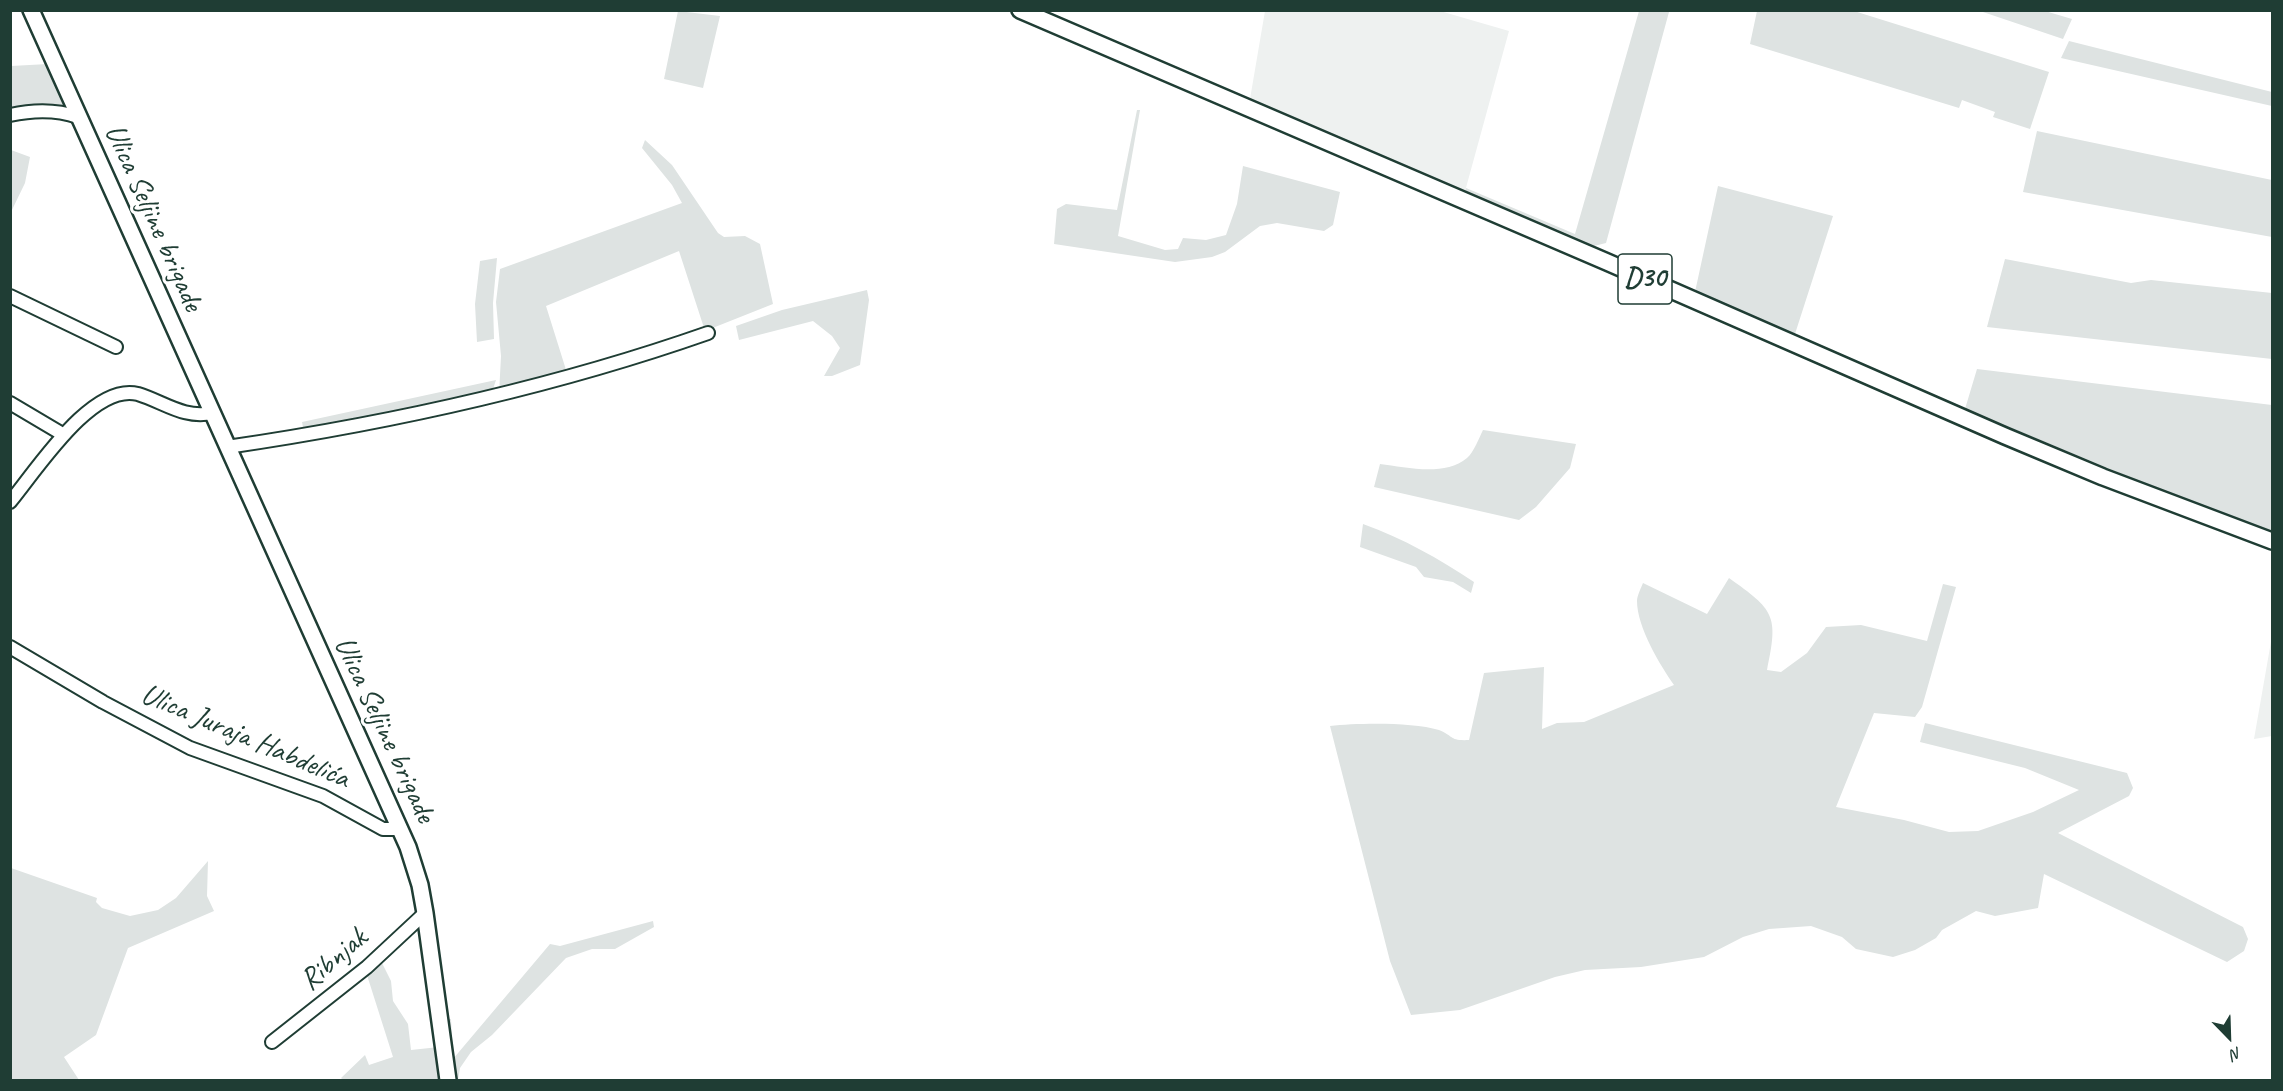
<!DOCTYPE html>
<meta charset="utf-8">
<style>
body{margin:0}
#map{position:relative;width:2283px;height:1091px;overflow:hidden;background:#fff;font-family:Caveat,sans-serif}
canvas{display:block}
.frame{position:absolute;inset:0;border:12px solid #1f3d34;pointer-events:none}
.north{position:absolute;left:2199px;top:1007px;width:60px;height:60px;-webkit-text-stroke:4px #fff;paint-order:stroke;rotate:157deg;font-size:16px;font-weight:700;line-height:24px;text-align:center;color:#1f3d34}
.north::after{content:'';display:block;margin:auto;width:21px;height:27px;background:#1f3d34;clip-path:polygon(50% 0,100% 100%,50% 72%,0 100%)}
</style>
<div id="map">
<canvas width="2283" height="1091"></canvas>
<div class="frame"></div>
<div class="north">N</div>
</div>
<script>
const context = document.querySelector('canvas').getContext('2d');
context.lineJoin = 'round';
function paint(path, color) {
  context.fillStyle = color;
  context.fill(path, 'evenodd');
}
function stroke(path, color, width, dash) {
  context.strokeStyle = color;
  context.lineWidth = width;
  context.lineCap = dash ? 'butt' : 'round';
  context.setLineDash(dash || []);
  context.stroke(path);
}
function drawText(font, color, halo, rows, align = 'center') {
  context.font = font + ' Caveat,sans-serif';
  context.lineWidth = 6;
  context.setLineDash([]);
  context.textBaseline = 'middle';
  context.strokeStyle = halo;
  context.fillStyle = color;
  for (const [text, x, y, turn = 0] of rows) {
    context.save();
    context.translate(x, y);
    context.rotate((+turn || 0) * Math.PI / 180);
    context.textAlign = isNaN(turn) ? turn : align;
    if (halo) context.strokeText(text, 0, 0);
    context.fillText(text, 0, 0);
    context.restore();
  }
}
paint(new Path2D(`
 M1265,11H1440L1509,31L1464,195L1250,99Z
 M2272,636V736L2254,739Z`), '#eef1f0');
paint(new Path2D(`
 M1665,10L1669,12L1606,243L1590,247L1464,195L1466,188L1575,234L1639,11Z
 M678,11L720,16L703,88L664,79Z
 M1757,11H1854L2049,72L2030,129L1993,117L1995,112L1962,100L1959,108L1750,44Z
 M1980,11H2045L2072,19L2063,39Z
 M2069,41L2272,92V106L2061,58Z
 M48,64L70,110L11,112V66Z
 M1137,110H1140L1118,236L1165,250L1178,249L1183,238L1206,240L1226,235L1237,204L1243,166L1340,192L1333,225L1324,231L1277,223L1260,226L1225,252L1212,257L1175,262L1054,244L1057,209L1066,204L1117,210Z
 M2037,131L2272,180V237L2023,192Z
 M645,140L672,165L718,233L724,237L745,236L760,244L773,304L705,331L679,251L546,306L567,373L499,394L501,356L496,302L500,269L682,203L672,185L642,148Z
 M11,150L30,157L25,183L11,212Z
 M1718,186L1833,216L1794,337L1695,292Z
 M497,258L493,303L494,339L477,342L475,304L480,261Z
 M2005,259L2131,283L2151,280L2272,293V359L1987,327Z
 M867,290L869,300L860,365L832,376H824L840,348L832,336L813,321L739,340L736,326L782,310Z
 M1977,369L2272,405V533L2226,517L1965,409Z
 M496,380L491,395L304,433L302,422Z
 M1483,430L1576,444L1570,468L1536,507L1519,520L1374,487L1380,464C1406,467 1444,477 1467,458C1474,452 1479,438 1483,430Z
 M1363,524C1404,539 1438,558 1474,582L1471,593L1453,582L1424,577L1416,567L1360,547Z
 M1729,578C1774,610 1779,615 1767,670L1781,672L1807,653L1826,627L1861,625L1927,641L1943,584L1956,587L1922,707L1915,717L1874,713L1836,807L1904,820L1949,832L1978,831L2033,812L2079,790L2025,768L1920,742L1925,723L2127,773L2133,788L2129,796L2058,833L2243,927L2248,939L2244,951L2227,962L2044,874L2038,908L1995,916L1976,911L1942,930L1936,938L1915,950L1893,957L1856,949L1842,937L1811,926L1769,929L1743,937L1704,957L1641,967L1585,970L1555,977L1460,1010L1411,1015L1390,961L1330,726C1358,723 1412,722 1439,730C1454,736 1449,741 1469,740L1484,673L1544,667L1542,729L1557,723L1584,722L1674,685C1660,665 1637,627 1637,601C1637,596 1641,588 1643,583L1707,614Z
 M208,861L207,896L214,911L128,948L96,1035L64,1057L79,1080H11V868L97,898L96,902L102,908L130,916L158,910L176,898Z
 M653,921L654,927L615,949H592L566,958L492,1035L471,1052L460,1068L458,1080H451L443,1020L451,1019L453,1059L550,944L560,946Z
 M380,959L391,981L393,1001L408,1024L411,1050L439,1047L444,1080H343L341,1078L365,1055L369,1065L393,1057L366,972Z`), '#dee3e2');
const minor = new Path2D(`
 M10,115C33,110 55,109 78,117
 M10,296L116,347
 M10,403L64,435
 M227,447C391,423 551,388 708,333
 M10,502C36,471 92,382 138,394C164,402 184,419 212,413
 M10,647L103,702L190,748L323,796L383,829H400
 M272,1042L367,967L425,913`);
const major = new Path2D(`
 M31,10L408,847L420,885L425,913L448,1080
 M1020,10L1607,262L2005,436L2103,477L2272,541`);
stroke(minor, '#1f3d34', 16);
stroke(major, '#1f3d34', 20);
stroke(minor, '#fff', 12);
stroke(major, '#fff', 15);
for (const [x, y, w] of [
 [1645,279,54]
]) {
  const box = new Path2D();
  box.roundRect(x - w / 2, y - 25, w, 50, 4.5);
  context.fillStyle = '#fff';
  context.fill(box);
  stroke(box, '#1f3d34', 1.5);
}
drawText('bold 28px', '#1f3d34', null, [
 ["D30",1645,279]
]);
drawText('30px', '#1f3d34', '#fff', [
 ["Ulica Seljine brigade",153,218,66],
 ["Ulica Seljine brigade",384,730,65],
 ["Ulica Juraja Habdelića",245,737,23],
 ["Ribnjak",334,960,-41]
]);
</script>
